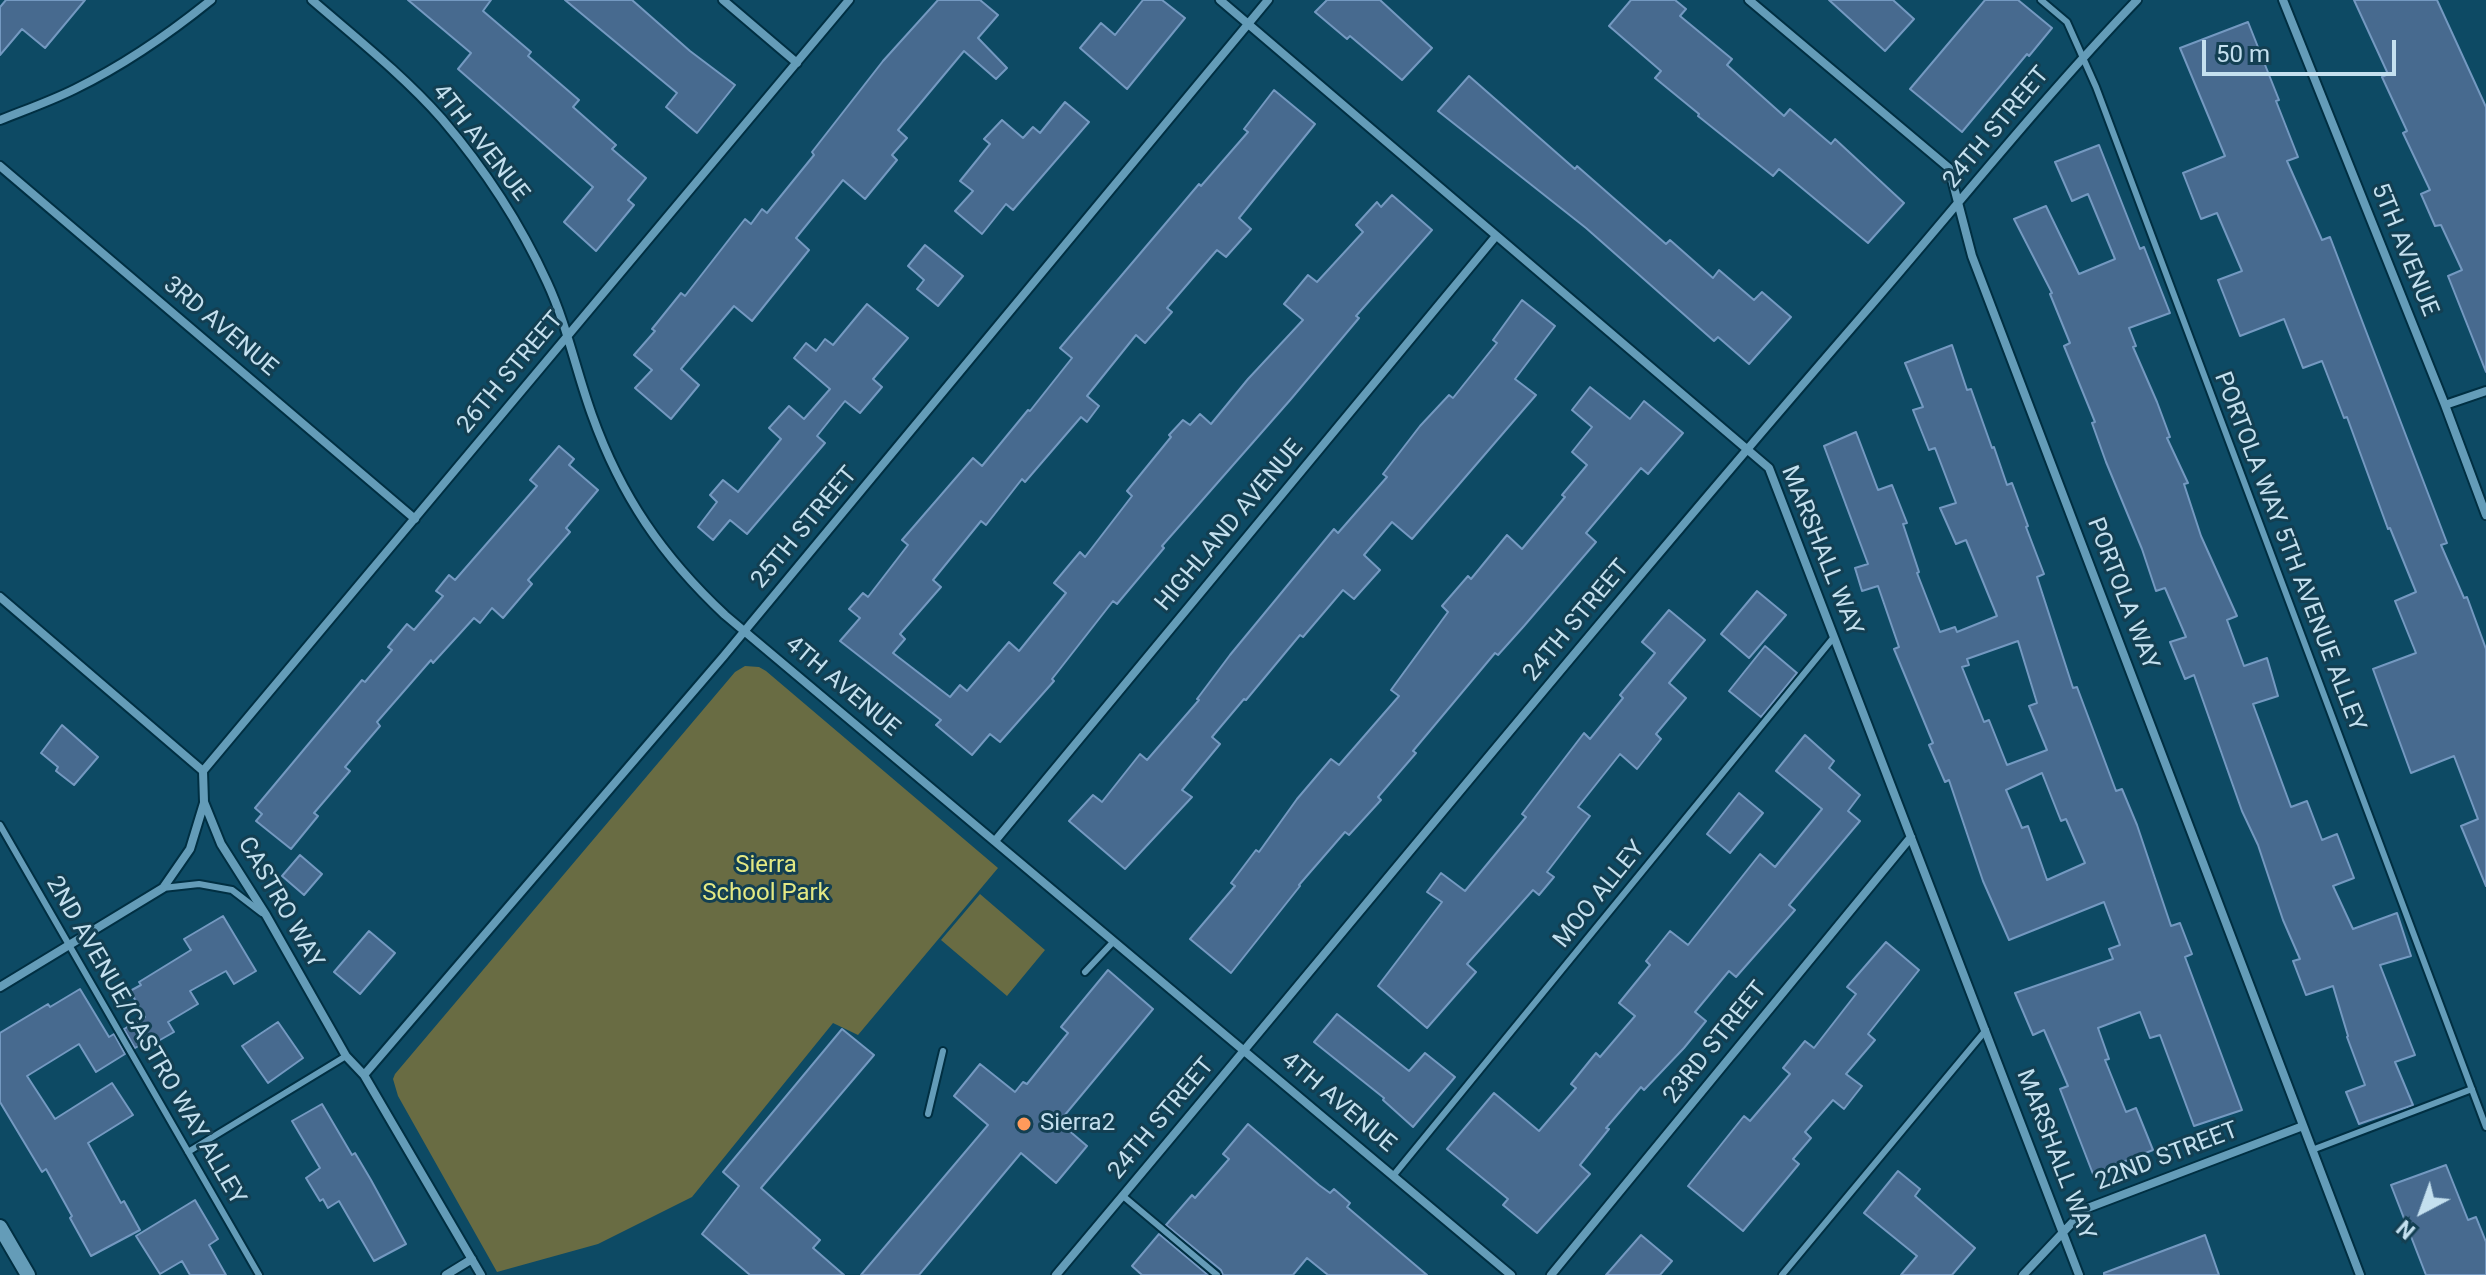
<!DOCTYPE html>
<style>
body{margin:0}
#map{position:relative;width:2486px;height:1275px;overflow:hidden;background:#0d4a64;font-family:Roboto,sans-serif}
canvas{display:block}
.north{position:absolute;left:2382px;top:1171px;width:80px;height:80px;-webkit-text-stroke:6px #133f52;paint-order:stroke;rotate:221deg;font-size:22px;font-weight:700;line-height:32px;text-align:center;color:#c4e0ef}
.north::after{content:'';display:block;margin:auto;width:28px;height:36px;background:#c4e0ef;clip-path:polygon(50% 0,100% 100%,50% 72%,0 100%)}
.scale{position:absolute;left:2202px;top:40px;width:194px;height:36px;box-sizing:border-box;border:4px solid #c4e0ef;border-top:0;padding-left:10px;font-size:24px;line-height:28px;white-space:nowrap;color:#c4e0ef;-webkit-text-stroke:6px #133f52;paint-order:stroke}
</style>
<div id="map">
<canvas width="2486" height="1275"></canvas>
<div class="north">N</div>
<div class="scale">50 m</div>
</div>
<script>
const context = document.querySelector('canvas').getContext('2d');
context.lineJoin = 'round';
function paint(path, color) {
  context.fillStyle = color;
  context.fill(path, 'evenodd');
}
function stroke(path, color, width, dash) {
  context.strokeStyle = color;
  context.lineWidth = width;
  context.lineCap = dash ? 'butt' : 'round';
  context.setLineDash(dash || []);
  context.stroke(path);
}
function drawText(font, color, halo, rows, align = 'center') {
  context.font = font + ' Roboto,sans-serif';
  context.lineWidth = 6;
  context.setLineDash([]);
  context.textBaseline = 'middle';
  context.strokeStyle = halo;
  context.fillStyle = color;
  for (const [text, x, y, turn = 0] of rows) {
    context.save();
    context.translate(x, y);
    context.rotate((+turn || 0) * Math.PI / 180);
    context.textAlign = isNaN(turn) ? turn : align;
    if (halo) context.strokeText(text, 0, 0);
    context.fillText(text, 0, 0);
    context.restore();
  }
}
paint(new Path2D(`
 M745,666L759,667L766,671L998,868L858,1035L833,1023L692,1197L598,1244L497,1272L398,1096L393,1079L395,1074L735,672Z
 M980,894L1045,950L1007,996L941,940Z`), '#696c43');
const building = new Path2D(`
 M6,0H85L45,48L22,29L0,55V7Z
 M408,0H491L483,11L531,52L528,56L579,100L573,107L616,145L612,149L646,178L628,200L634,205L596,251L564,222L593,187L458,69L471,53Z
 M565,0H632L690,51L735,85L697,133L666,107L677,93Z
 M938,0H980L998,15L978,38L1007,68L996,79L964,51L898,130L907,138L892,155L897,160L865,199L843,180L796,238L809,250L752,321L734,306L681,369L699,385L671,419L635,388L652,370L634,355L655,331L652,329L681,293L685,296L745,219L751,224L762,209L767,213L814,155L812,152L883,61Z
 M1143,0H1162L1185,18L1127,89L1080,48L1101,23L1115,35Z
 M1327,0H1380L1432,48L1402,80L1350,36L1347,39L1315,12Z
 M1631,0H1675L1686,9L1680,16L1732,59L1727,65L1784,116L1790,109L1831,144L1835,139L1904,203L1868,243L1779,169L1773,176L1698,116L1699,114L1655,78L1661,71L1609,26Z
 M1829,0H1893L1914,19L1885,51Z
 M1985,0H2018L2052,28L2029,56L2027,54L1962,132L1910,89Z
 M2354,0H2437L2486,107V372L2448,276L2462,270L2441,225L2435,226L2421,194L2430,190L2403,133L2407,131L2382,77L2388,74Z
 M2248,22L2279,100L2276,101L2298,157L2287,161L2322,240L2330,237L2447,543L2441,545L2464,598L2467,597L2486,649V886L2461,826L2478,819L2454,756L2411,773L2373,669L2416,653L2395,601L2416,592L2390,528L2388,529L2347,417L2344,418L2322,361L2303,368L2284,319L2240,336L2218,280L2242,271L2217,213L2201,219L2183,173L2225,156L2180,48Z
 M1469,76L1575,169L1577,166L1666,244L1670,240L1713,278L1719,270L1754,300L1762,292L1791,317L1749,364L1718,337L1714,341L1586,228L1438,111Z
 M1274,90L1315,124L1239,218L1251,229L1226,257L1217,250L1167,308L1172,312L1145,343L1136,335L1087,396L1099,406L1087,422L1081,417L1025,482L1022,479L986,525L981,521L933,580L941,587L900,634L905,639L893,653L950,697L960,685L967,691L1009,642L1019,651L1066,593L1054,583L1080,552L1085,557L1132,496L1127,491L1171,437L1169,435L1183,420L1190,425L1200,414L1211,424L1248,379L1303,320L1284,304L1308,275L1317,282L1363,232L1356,225L1377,202L1381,207L1392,195L1432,230L1356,316L1359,318L1291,399L1162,546L1164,548L1117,604L1113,601L1052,679L1054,681L1000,742L990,734L972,755L936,725L941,720L840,641L860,618L849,609L863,593L868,597L908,545L902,540L973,458L982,466L1028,410L1030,411L1072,358L1060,348L1199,184L1201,186L1248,132L1244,129Z
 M1065,102L1089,122L1013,210L1006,204L982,234L955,211L973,191L960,181L990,144L984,139L1002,120L1023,138L1033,127L1040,133Z
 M2099,145L2140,249L2144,247L2170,313L2129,328L2136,346L2133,347L2157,402L2170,437L2167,438L2188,483L2184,484L2201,536L2237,616L2227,620L2244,666L2267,658L2278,696L2253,704L2291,807L2307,801L2322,840L2337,834L2354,878L2333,886L2353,929L2397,913L2411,956L2380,965L2415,1055L2395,1062L2413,1105L2359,1124L2346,1092L2365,1085L2347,1037L2348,1036L2333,986L2306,995L2293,961L2300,959L2283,920L2258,845L2242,811L2194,675L2185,679L2170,642L2186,637L2165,588L2156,591L2142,549L2106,462L2092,423L2095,422L2064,346L2070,343L2050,294L2052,293L2014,219L2046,206L2079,274L2115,259L2088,194L2072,201L2055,162Z
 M925,245L963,276L938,306L917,289L924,280L908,266Z
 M1522,300L1555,326L1515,379L1536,395L1412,539L1392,522L1364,555L1380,570L1354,599L1343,590L1303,637L1300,635L1246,700L1244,699L1212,737L1220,744L1182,790L1192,797L1125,869L1069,821L1093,795L1102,802L1140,754L1147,760L1199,700L1197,699L1230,655L1334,529L1338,533L1387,477L1383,474L1420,426L1449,395L1453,398L1497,343L1493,340Z
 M867,304L908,338L873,379L882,387L860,413L845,401L817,436L825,443L747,534L730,520L713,540L698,527L717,502L710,495L723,480L738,492L781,439L769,428L789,406L804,419L830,389L794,358L806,343L816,351L825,339L833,345Z
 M1952,345L1967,390L1971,389L1992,448L1994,447L2007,485L2012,483L2028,526L2026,527L2044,574L2037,577L2073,688L2077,687L2116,791L2122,789L2137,825L2171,926L2180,923L2192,954L2185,957L2242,1110L2194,1126L2160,1035L2150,1038L2140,1012L2098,1028L2109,1059L2105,1060L2126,1112L2136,1108L2153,1150L2093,1174L2060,1089L2068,1086L2044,1030L2033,1035L2015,993L2113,959L2109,949L2120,945L2104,902L2009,940L1983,881L1949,780L1945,782L1929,745L1933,743L1894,649L1899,647L1878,586L1862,591L1855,568L1868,564L1824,446L1856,432L1878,490L1892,485L1907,523L1903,524L1919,572L1917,573L1940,632L1955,627L1957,632L1997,616L1966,540L1956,544L1940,508L1956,503L1935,448L1929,450L1913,410L1923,407L1905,363ZM2018,641L2037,703L2029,706L2047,750L2007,765L1989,720L1984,722L1962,667L1969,665L1967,659ZM2042,773L2061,821L2066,819L2085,863L2047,880L2028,826L2022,828L2006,790Z
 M1590,387L1630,419L1644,401L1683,433L1648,474L1641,468L1586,533L1596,542L1524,626L1498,655L1495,653L1413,751L1416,753L1378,797L1381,800L1349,835L1345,832L1299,885L1300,886L1231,973L1190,939L1235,886L1231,883L1256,850L1259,852L1297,799L1331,759L1339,765L1399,696L1391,690L1448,612L1442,606L1468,576L1471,579L1507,535L1522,549L1565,497L1562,495L1587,465L1572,452L1592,427L1572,410Z
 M559,446L574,459L569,465L598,490L566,528L570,532L528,580L532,584L503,618L492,608L480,623L474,618L433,663L431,660L377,722L380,726L345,767L350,771L314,813L318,816L291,849L256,821L262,814L255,808L362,680L365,682L392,650L388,647L407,624L414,630L443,596L436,591L449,575L455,580L537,486L530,480Z
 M1757,591L1786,615L1749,658L1721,634Z
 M1669,610L1705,640L1669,683L1686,698L1656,734L1661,739L1637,769L1620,754L1578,807L1590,816L1547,872L1554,877L1539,895L1533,890L1467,964L1476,972L1427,1028L1378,986L1442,902L1427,892L1441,873L1465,891L1526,817L1522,814L1584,733L1590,739L1623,698L1620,695L1655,653L1642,642Z
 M1765,646L1797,673L1761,717L1729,691Z
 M62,725L98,757L74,785L56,771L58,767L41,753Z
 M1805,735L1834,761L1829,768L1860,795L1848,811L1860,821L1789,905L1795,910L1736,977L1729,971L1695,1012L1706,1021L1684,1048L1644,1090L1641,1087L1606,1128L1609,1129L1580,1165L1590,1174L1537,1233L1503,1205L1508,1199L1447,1149L1494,1093L1539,1131L1576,1088L1571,1084L1596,1053L1600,1057L1635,1016L1619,1003L1650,965L1646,961L1670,931L1688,945L1760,854L1775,867L1822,809L1776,771Z
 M1739,793L1763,813L1730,853L1707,834Z
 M300,855L322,874L304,895L282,876Z
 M223,916L256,971L234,984L226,971L190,991L198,1004L168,1022L174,1032L153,1044L151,1039L135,1048L124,1029L145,1017L130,991L141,985L139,982L191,950L184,939Z
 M369,931L395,953L360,994L334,972Z
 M1886,942L1919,970L1868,1034L1875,1040L1846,1074L1862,1086L1844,1109L1833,1100L1805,1132L1811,1138L1793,1159L1799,1164L1743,1231L1688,1186L1744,1116L1750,1121L1790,1074L1783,1068L1805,1041L1814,1048L1856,994L1847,987Z
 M1108,970L1153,1009L1059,1122L1087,1146L1056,1183L1021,1153L919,1275H861L988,1125L954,1096L980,1064L1015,1092L1023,1082L1027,1084L1068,1033L1061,1027Z
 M80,989L109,1037L114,1034L125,1054L96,1072L79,1044L27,1076L55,1119L112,1083L133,1115L88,1143L121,1203L124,1201L140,1230L91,1256L70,1218L72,1216L46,1169L42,1172L0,1102V1033L48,1004L50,1007Z
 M1337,1014L1409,1071L1425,1053L1455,1077L1413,1127L1383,1100L1384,1098L1314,1042Z
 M278,1022L303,1058L268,1083L242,1046Z
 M842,1029L874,1055L761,1188L820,1240L813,1248L844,1275H750L702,1234L739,1186L723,1172Z
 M322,1104L352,1155L355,1153L371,1180L406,1244L374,1261L339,1201L328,1208L323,1199L320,1201L306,1178L320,1168L292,1121Z
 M1248,1124L1319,1185L1330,1193L1334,1189L1350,1203L1347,1207L1427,1275H1328L1307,1258L1293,1275H1223L1221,1270L1166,1225L1192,1195L1195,1198L1229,1159L1223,1154Z
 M2446,1165L2468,1220L2476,1217L2486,1242V1275H2426L2391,1185Z
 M1898,1171L1920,1189L1915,1196L1975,1248L1952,1275H1901L1917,1256L1864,1213Z
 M195,1200L218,1239L209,1245L226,1275H190L182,1261L160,1274L136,1236Z
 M1159,1234L1208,1275H1142L1132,1266Z
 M1641,1235L1672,1261L1660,1275H1606Z
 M2205,1235L2219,1275H2104V1273Z`);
paint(building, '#476a8f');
stroke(building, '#7499c1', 2);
const service = new Path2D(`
 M2041,0L2067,22L2096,87L2486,1127
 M0,825L259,1275
 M163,888L199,884L232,890L262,913
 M1085,972L1114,941
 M928,1114L943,1051
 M2312,1150L2472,1089
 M188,1152L346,1056
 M1393,1176L1834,637
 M1123,1196L1217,1275
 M1782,1275L1986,1030`);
const minor = new Path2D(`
 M312,0C356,38 403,75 442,119C484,168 520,223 547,282C567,325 576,371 592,415C621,496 662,556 725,615L1511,1275
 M723,0L797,63
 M1220,0L1769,468L2079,1275
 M1749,0L1949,168L1972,256L2360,1275
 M2283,0L2445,405L2486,515
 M0,120C25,110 51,101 75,89C124,65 169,34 211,0
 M0,166L415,519
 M2445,405L2486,391
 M0,597L203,771L204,802L221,844L266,915L346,1056L364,1075L481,1275
 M203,771L849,0
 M995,841L1496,236
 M0,987L163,888L190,849L204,803
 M364,1075L723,657L1268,0
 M446,1275L472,1259
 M1056,1275C1325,956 1588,632 1861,317C1953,211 2040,101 2137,0
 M1551,1275L1911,837
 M2023,1275L2085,1209L2303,1126`);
const tertiary = new Path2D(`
 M0,1227L28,1275`);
stroke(service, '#002f42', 10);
stroke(minor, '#002f42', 12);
stroke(tertiary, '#002f42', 18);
stroke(service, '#649cb8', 6);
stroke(minor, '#649cb8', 8);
stroke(tertiary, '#649cb8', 14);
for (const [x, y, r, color] of [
 [1024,1124,8,"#ff9a5b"]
]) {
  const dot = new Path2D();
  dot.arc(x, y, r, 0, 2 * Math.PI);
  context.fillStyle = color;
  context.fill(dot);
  stroke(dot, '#133f52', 3);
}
drawText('24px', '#c4e0ef', '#133f52', [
 ["24TH STREET",1997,128,-50],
 ["4TH AVENUE",480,143,52],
 ["5TH AVENUE",2404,250,68],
 ["3RD AVENUE",220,327,40],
 ["26TH STREET",511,373,-50],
 ["HIGHLAND AVENUE",1230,526,-50],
 ["25TH STREET",805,528,-50],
 ["MARSHALL WAY",1821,551,68],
 ["PORTOLA WAY 5TH AVENUE ALLEY",2289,552,69],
 ["PORTOLA WAY",2122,594,69],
 ["24TH STREET",1577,621,-50],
 ["4TH AVENUE",842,687,40],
 ["MOO ALLEY",1600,895,-51],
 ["CASTRO WAY",280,903,60],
 ["2ND AVENUE/CASTRO WAY ALLEY",145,1041,60],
 ["23RD STREET",1716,1043,-51],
 ["4TH AVENUE",1338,1103,40],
 ["24TH STREET",1162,1119,-50],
 ["MARSHALL WAY",2055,1155,69],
 ["22ND STREET",2167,1157,-21]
]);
drawText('24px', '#e4e983', '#133f52', [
 ["Sierra",766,866],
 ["School Park",766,894]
]);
drawText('24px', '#c4e0ef', '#133f52', [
 ["Sierra2",1040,1124]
], 'left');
</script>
